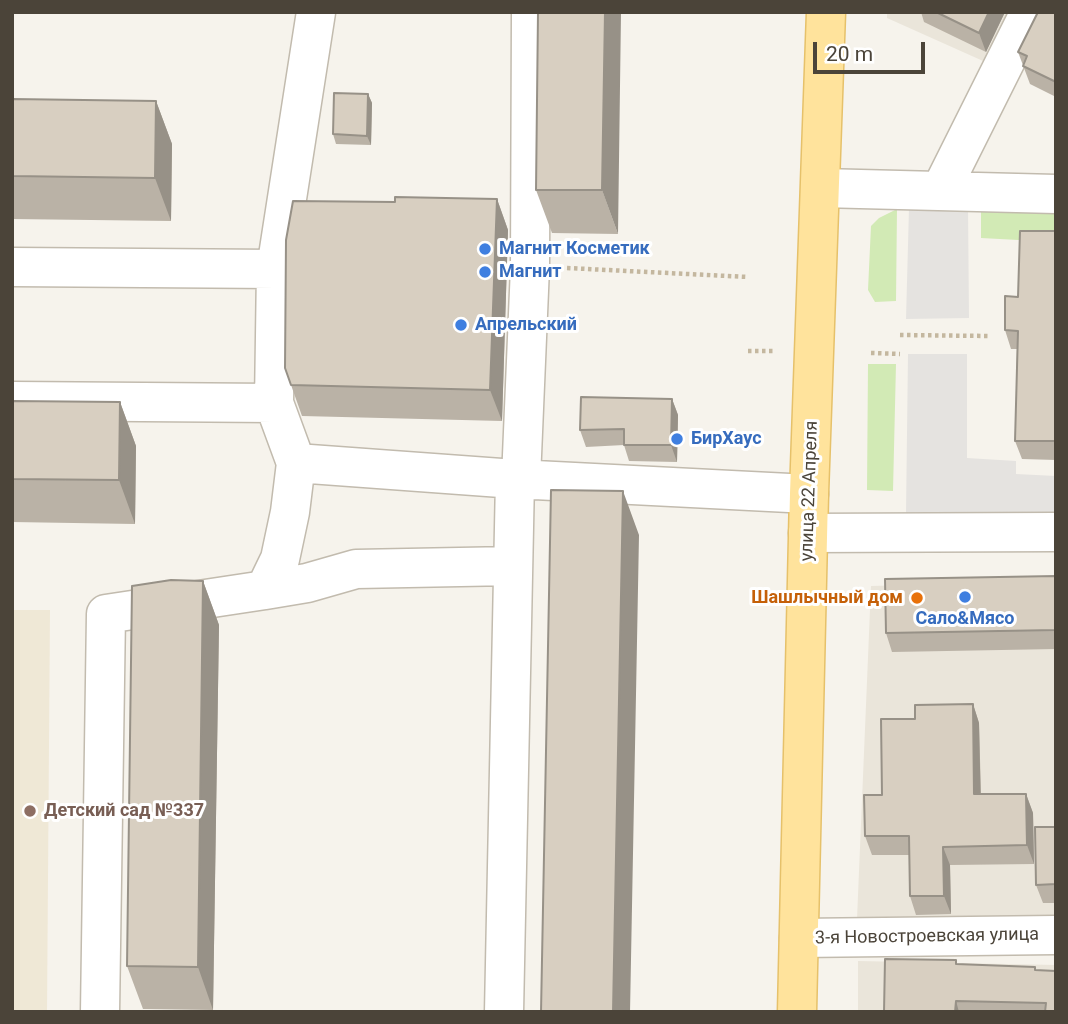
<!DOCTYPE html>
<meta charset="utf-8">
<style>
body{margin:0}
#map{position:relative;width:1068px;height:1024px;overflow:hidden;background:#f6f3ec;font-family:Roboto,sans-serif}
canvas{display:block}
.frame{position:absolute;inset:0;border:14px solid #4b4439;pointer-events:none}
.scale{position:absolute;left:813px;top:42px;width:112px;height:32px;box-sizing:border-box;border:4px solid #4b4439;border-top:0;padding-left:9px;font-size:21px;line-height:24px;white-space:nowrap;color:#4b4439;-webkit-text-stroke:5px #fff;paint-order:stroke}
</style>
<div id="map">
<canvas width="1068" height="1024"></canvas>
<div class="frame"></div>
<div class="scale">20 m</div>
</div>
<script>
const context = document.querySelector('canvas').getContext('2d');
context.lineJoin = 'round';
function paint(path, color) {
  context.fillStyle = color;
  context.fill(path, 'evenodd');
}
function stroke(path, color, width, dash) {
  context.strokeStyle = color;
  context.lineWidth = width;
  context.lineCap = dash ? 'butt' : 'round';
  context.setLineDash(dash || []);
  context.stroke(path);
}
function drawText(font, color, halo, rows, align = 'center') {
  context.font = font + ' Roboto,sans-serif';
  context.lineWidth = 6;
  context.setLineDash([]);
  context.textBaseline = 'middle';
  context.strokeStyle = halo;
  context.fillStyle = color;
  for (const [text, x, y, turn = 0] of rows) {
    context.save();
    context.translate(x, y);
    context.rotate((+turn || 0) * Math.PI / 180);
    context.textAlign = isNaN(turn) ? turn : align;
    if (halo) context.strokeText(text, 0, 0);
    context.fillText(text, 0, 0);
    context.restore();
  }
}
paint(new Path2D(`
 M887,12H1018L992,65L887,18Z
 M1056,581V918L857,919L871,586Z
 M858,961L1056,965V1012H858Z`), '#eae5da');
paint(new Path2D(`
 M12,610H50L47,1012H12Z`), '#efe8d6');
paint(new Path2D(`
 M981,204L1056,207V242L981,238Z
 M897,209L896,301L875,302L868,290L871,226L879,218Z
 M868,364H896L893,491L867,490Z`), '#d2eab5');
paint(new Path2D(`
 M968,207L969,318L906,319L909,208Z
 M908,354H967V458L1016,461V474L1056,476V514L906,513Z`), '#e5e3e0');
const minor = new Path2D(`
 M821,188L1056,194
 M941,190L1030,12
 M12,267L276,269
 M12,401L274,403
 M296,463L515,479L809,494
 M521,479L530,267L531,12
 M808,533L1056,532
 M265,590L307,583L356,569L512,566
 M799,938L1056,935
 M100,1012L106,614L265,590L280,559L290,512L296,463L274,403L276,269L316,12
 M504,1012L515,479`);
const major = new Path2D(`
 M797,1012L809,494L826,12`);
stroke(minor, '#c2bbae', 41);
stroke(major, '#e6c16a', 41);
stroke(new Path2D(`
 M567,268L748,277
 M900,335L989,336
 M748,351H776
 M871,353L900,354`), '#c4b79f', 4.5, [3.5, 3.5]);
stroke(minor, '#fff', 38);
stroke(major, '#ffe39c', 38);
paint(new Path2D(`
 M538,12L618,234L552,233L536,190Z
 M921,12H1005L986,52L924,22Z
 M1056,13V97L1030,84L1018,52Z
 M368,94L372,103L371,145L336,144L333,134Z
 M12,99L156,101L172,144L171,221L12,219Z
 M497,199L508,230L502,421L302,416L285,368L395,202Z
 M1056,231V460L1022,459L1015,441L1017,349H1011L1005,330L1018,297Z
 M672,399L678,415L677,462L629,461L624,445L586,447L580,430Z
 M12,401L120,402L136,446L135,524L12,522Z
 M1056,576V649L892,652L886,633Z
 M203,581L219,625L213,1010L143,1009L127,966Z
 M973,704L979,723L981,794H1026L1033,813L1034,864L950,865L951,914L916,915L910,896L909,855H872L865,836L915,719Z
 M1056,827V903H1043L1036,885Z
 M958,965L1036,970L1056,1012H884Z`), '#bab2a6');
paint(new Path2D(`
 M605,12H621L618,234L602,190Z
 M989,12H1005L986,52L979,33Z
 M368,94L372,103L371,145L367,136Z
 M156,101L172,144L171,221L155,178Z
 M497,199L508,230L502,421L490,390Z
 M672,399L678,415L677,462L671,445Z
 M120,402L136,446L135,524L119,480Z
 M623,491L639,535L630,1012H613Z
 M203,581L219,625L213,1010L198,967Z
 M973,704L979,723L981,813L974,794Z
 M1026,794L1033,813L1034,864L1027,845Z
 M943,847L950,865L951,914L944,896Z
 M956,1001L959,1012H955Z`), '#979187');
const building = new Path2D(`
 M538,12H605L602,190H536Z
 M936,12H989L979,33Z
 M1038,12L1056,13V82L1023,66L1027,56L1018,52Z
 M334,93L368,94L367,136L333,134Z
 M12,99L156,101L155,178L12,176Z
 M395,197L497,199L490,390L291,385L285,368L286,240L293,201L395,202Z
 M1020,231H1056V441H1015L1018,331L1005,330V296L1018,297Z
 M581,397L672,399L671,445H624V429L580,430Z
 M12,401L120,402L119,480L12,479Z
 M551,490L623,491L613,1012H541Z
 M1056,576V630L886,633L885,579Z
 M171,580L203,581L198,967L127,966L132,586Z
 M973,704L974,794H1026L1027,845L943,847L944,896H910L909,836H865L864,795H882L881,719H915V705Z
 M1035,827H1056V884L1036,885Z
 M885,959L956,960V964L1035,967V970L1056,971V1012H1045L1046,1003L956,1001L955,1012H884Z`);
paint(building, '#d8cfc1');
stroke(building, '#979187', 2);
for (const [x, y, r, color] of [
 [485,249,7,"#3f7fe0"],
 [485,272,7,"#3f7fe0"],
 [461,325,7,"#3f7fe0"],
 [677,439,7,"#3f7fe0"],
 [965,597,7,"#3f7fe0"],
 [917,598,7,"#e8710a"],
 [30,811,7,"#8d6e63"]
]) {
  const dot = new Path2D();
  dot.arc(x, y, r, 0, 2 * Math.PI);
  context.fillStyle = color;
  context.fill(dot);
  stroke(dot, '#fff', 2.5);
}
drawText('bold 18px', '#366cbe', '#fff', [
 ["Магнит Косметик",499,249],
 ["Магнит",499,272],
 ["Апрельский",475,325],
 ["БирХаус",691,439],
 ["Сало&Мясо",965,619,"center"]
], 'left');
drawText('18px', '#4b4439', '#fff', [
 ["улица 22 Апреля",810,491,-88],
 ["3-я Новостроевская улица",927,937,-1]
]);
drawText('bold 18px', '#c56008', '#fff', [
 ["Шашлычный дом",903,598]
], 'right');
drawText('bold 18px', '#785e54', '#fff', [
 ["Детский сад №337",44,811]
], 'left');
</script>
